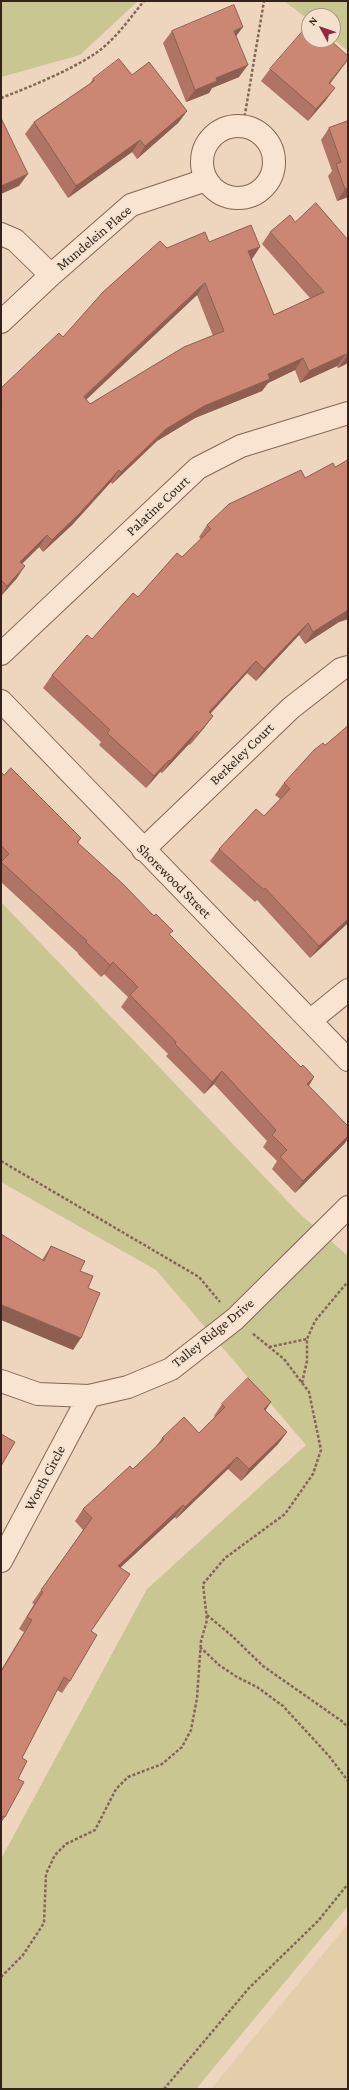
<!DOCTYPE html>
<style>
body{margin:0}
#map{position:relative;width:349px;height:2090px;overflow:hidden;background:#edd5be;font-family:"Crimson Pro",serif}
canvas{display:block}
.frame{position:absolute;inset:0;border:2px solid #34221b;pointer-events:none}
.north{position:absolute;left:301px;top:8px;width:40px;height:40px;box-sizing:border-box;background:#f4e1cd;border:1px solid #a79586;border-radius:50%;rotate:310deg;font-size:11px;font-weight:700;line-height:16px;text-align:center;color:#34221b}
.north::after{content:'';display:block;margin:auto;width:14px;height:18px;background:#92283e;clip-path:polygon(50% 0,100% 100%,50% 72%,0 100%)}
</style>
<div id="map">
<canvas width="349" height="2090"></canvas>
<div class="frame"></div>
<div class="north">N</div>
</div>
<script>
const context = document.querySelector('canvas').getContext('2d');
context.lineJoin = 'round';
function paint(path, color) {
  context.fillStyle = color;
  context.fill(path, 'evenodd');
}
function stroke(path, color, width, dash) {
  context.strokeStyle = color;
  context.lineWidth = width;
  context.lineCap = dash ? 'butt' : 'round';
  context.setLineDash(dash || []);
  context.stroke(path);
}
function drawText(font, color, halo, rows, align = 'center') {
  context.font = font + ' "Crimson Pro",serif';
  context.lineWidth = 3;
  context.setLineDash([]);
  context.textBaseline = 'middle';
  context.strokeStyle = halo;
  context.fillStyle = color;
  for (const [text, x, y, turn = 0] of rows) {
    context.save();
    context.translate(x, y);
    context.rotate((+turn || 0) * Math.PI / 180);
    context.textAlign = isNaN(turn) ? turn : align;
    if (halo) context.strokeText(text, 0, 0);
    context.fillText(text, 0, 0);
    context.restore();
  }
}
paint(new Path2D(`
 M348,1924V2089H211Z`), '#e2ceab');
paint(new Path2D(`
 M1,1H138L80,55L1,77Z
 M284,1H348V51L333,39V16H309V20Z
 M1,902L300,1214L348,1256V1906L196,2089H1V1859L147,1589L306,1445L156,1270L1,1182Z`), '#cac692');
const minor = new Path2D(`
 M202 162a36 36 0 1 1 72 0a36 36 0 1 1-72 0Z
 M1,234L15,240L51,275
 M1,322L51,275L131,205L206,180
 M1,654L198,468L241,446L348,413
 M1,701L348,1060
 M143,850L291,708L341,669L348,667
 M311,1020L348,990
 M1,1381L38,1394L89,1396L128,1387L171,1369L235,1319L348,1207
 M1,1561L89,1396`);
stroke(minor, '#846657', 24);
stroke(new Path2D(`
 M1,98C30,87 71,70 96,53C115,40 130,18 144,1
 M243,126L264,1
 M1,1161L199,1277L220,1302
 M269,1347L307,1339
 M302,1383L307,1361V1339L315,1321L345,1285L348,1283
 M207,1615L232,1636L263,1666L343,1722L348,1728
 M200,1647L219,1665L237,1677L257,1687L283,1706L329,1756L348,1781
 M1,1977L23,1955L44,1923L46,1874L55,1855L66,1844L95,1830L116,1789L128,1777L162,1764L182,1747L191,1730L197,1698L201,1641L207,1620L203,1584L225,1558L285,1514L313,1474L321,1450L309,1392L284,1359L252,1333
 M164,2089L249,1988L318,1921L348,1884`), '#846657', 2.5, [3, 2]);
stroke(minor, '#f8e4d0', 22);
paint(new Path2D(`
 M172,31L236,36L239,77L212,88L209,93L186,102L163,43Z
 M348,60L341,69L330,84L326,100L308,121L261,81L270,69Z
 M132,75L187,111L178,123L137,159L132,152L68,198L25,134L34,122L89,85L93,79Z
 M348,121V197L337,201L328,176L332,171L321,140L329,128Z
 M295,222L348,240V363L338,368L337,366L300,383L295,370L268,383L262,391L195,418L157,441L112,484L111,482L72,525L43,552L39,547L22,563L17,578L1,596V388L63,337L167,248L209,242L260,247L251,259L274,315L310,298L262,244L270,232ZM197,295L213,336L90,404L86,400Z
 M348,460V619L339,622L305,644L299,635L256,681L247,673L210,714L213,716L204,728L190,745L189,744L162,773L160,772L146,788L99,745L101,742L43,688L52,675L138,597L182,557L201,539L199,537L207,525L305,478L335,467Z
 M348,726V923L310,958L257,900L255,902L210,861L219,849L264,816L280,799L275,795L284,783L325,745Z
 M1,772L4,775L81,838L78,843L301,1067L314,1077L309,1086L345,1143L295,1193L272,1169L277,1161L263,1147L267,1141L214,1084L204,1094L166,1056L168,1054L121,1007L128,997L104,974L101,977L78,954V953L1,882Z
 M51,1246L80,1271L88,1288L73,1350L42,1260Z
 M222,1404L265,1410L287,1432L278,1444L241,1481L228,1469L176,1519L175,1517L120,1568L91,1631L70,1681L62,1693L57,1690L22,1758L18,1779L5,1817L1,1823V1670L24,1632L19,1629L34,1604L32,1603L83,1530L75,1521L83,1509L133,1469L155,1448L162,1438L199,1433L215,1417L214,1416Z`), '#af7464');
paint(new Path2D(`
 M243,27L234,39V31Z
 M348,60L341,69L320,95L329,83Z
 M248,65L239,77L212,88L209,93L186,102L195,90L216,78Z
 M335,88L326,100L308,121L316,109Z
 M187,111L178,123L137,159L145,146Z
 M140,140L132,152L68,198L76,186Z
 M28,174L19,186L1,194V186Z
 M348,188V197L337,201L345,189Z
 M260,247L252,259L240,264L248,251Z
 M205,283L197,295L76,409L84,397Z
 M346,354L337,366L300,383L309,371Z
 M347,356H348V363L338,368Z
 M303,358L295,370L268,383L262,391L195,418L157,441L112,484L121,472L166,429L204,406L268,374Z
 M119,470L111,482L72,525L43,552L52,540Z
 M47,535L39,547L12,574L20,562Z
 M25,566L17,578L1,596L7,586Z
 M348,610V619L339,622L305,644L313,632Z
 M308,623L299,635L256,681L264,669Z
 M256,661L247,673L201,724L209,712Z
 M213,716L204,728L190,745L199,733Z
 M197,731L189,744L162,773L170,761Z
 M169,760L160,772L146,788L154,776Z
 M348,919V923L310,958L319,946Z
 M113,962L104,974L101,977L110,965Z
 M222,1071L214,1084L204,1094L212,1082Z
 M314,1077L306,1089L307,1084Z
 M348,1136V1139L345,1143L295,1193L303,1181Z
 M2,1305L81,1338L73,1350L1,1320V1307Z
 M271,1402L263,1414L264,1409Z
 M287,1432L278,1444L241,1481L249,1469Z
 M237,1457L228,1469L176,1519L185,1507Z
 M183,1505L175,1517L109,1578L118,1566Z`), '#8e5e51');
const building = new Path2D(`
 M234,5L243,27L234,31L248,65L216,78L217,81L195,90L172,31Z
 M309,24V40H330L348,56V59L329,83L335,88L316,109L270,69Z
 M119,59L132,75L149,62L187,111L145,146L140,140L76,186L34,122L94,81L93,79Z
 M1,118L28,174L1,186Z
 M348,121V188L345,189L336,164L341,162L329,128Z
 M316,203L348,240V356H347L346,354L309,371L303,358L268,374L270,379L204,406L166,429L121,472L119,470L80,513L52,540L47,535L20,562L25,566L7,586L1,580V403L2,401L1,400V388L59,333L63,337L103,292L160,241L167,248L205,232L209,242L251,225L260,247L248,251L274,315L324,292L270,232L290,215L295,222ZM205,283L224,331L184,347L90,404L84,397Z
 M348,460V610L313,632L308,623L264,669L256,661L209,712L213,716L199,733L197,731L170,761L169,760L154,776L107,733L110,730L52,675L87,635L92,639L133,593L138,597L177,553L182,557L211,529L207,525L229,504L301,470L305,478L333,463L335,467Z
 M348,726V919L319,946L265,888L264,890L219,849L256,809L264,816L290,789L284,783L314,750L323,743L325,745Z
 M11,768L81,838L77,842L123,884L154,916L156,914L173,931L169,934L301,1067L303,1065L314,1077L307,1084L348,1126V1136L303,1181L280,1157L287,1150L272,1135L276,1130L222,1071L212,1082L175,1044L176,1042L130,995L138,987L113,962L110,965L86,942L87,941L1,862L9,854L1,845V772L4,775Z
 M1,1234L44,1261L51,1246L85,1261L80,1271L93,1276L88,1288L100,1293L81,1338L2,1305L1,1307Z
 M248,1378L271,1402L264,1409L287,1432L249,1469L237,1457L185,1507L183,1505L118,1566L130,1574L91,1631L97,1635L70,1681L64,1677L22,1758L27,1761L18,1779L24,1782L5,1817L3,1816L1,1819V1670H2L32,1620L27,1617L43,1592L41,1590L92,1518L83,1509L130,1466L133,1469L164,1439L162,1438L184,1417L199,1433L225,1407L222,1404Z
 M1,1434L15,1442L1,1466Z`);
paint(building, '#cb8774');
stroke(building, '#8e5e51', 1);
drawText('14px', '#34221b', '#f4e1cd', [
 ["Mundelein Place",94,238,-40],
 ["Palatine Court",158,506,-43],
 ["Berkeley Court",242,754,-44],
 ["Shorewood Street",174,881,45],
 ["Talley Ridge Drive",213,1333,-39],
 ["Worth Circle",45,1478,-62]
]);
</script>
